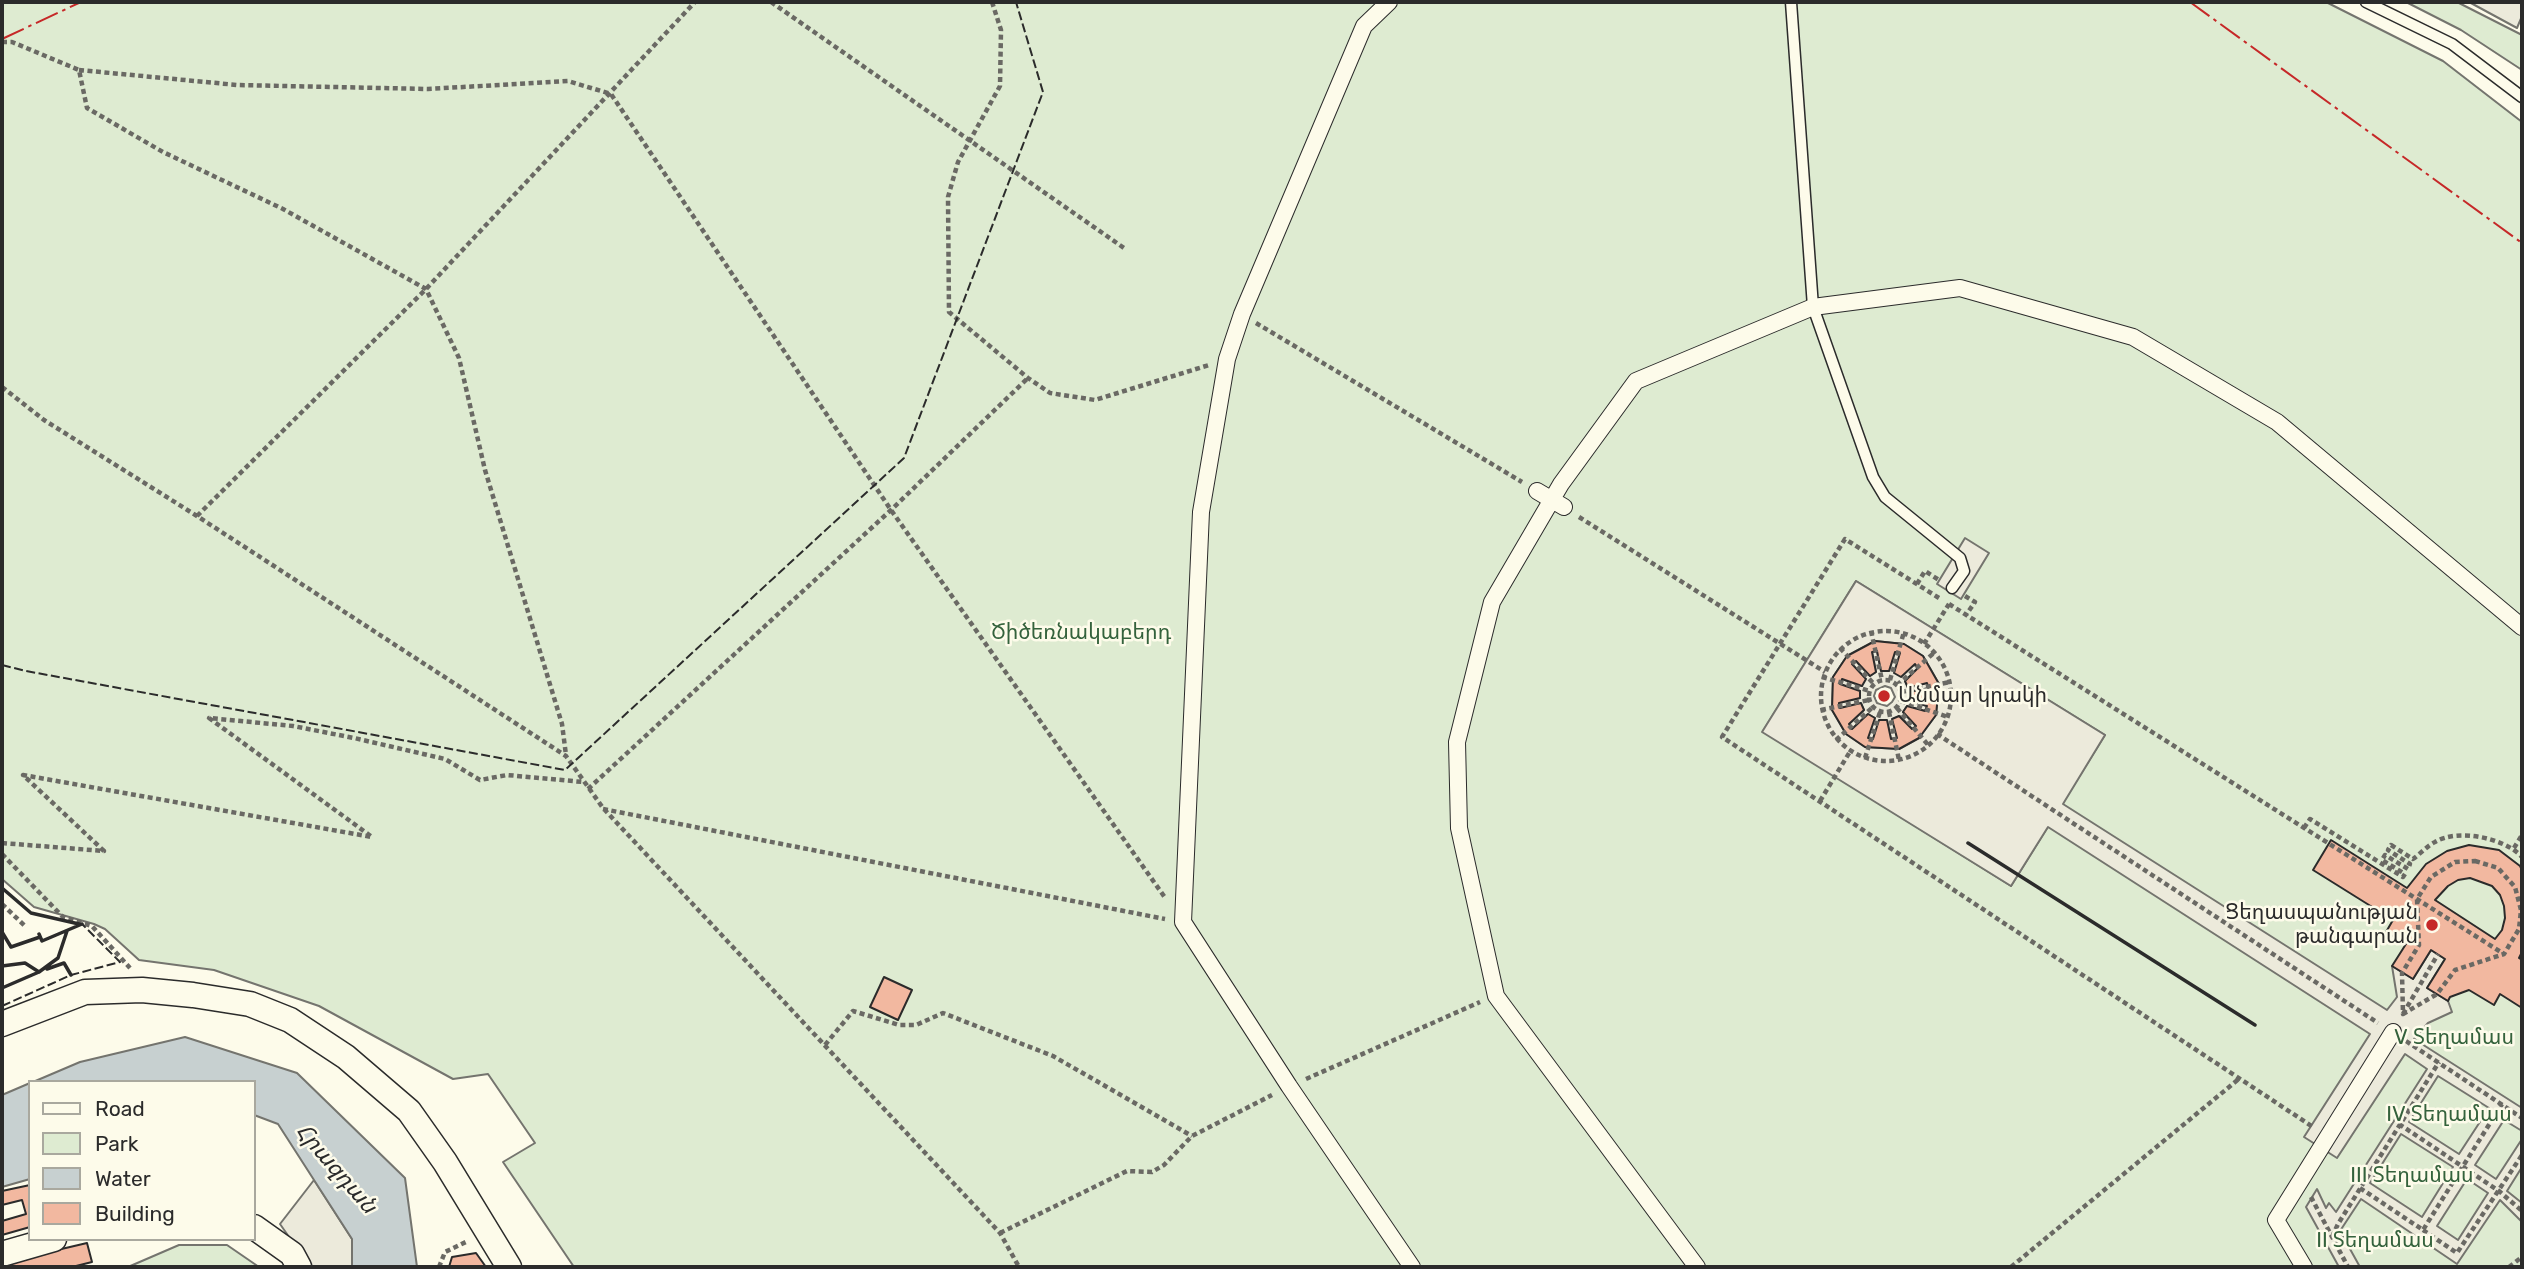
<!DOCTYPE html>
<meta charset="utf-8">
<style>
body{margin:0}
#map{position:relative;width:2524px;height:1269px;overflow:hidden;background:#fdfbea;font-family:Rubik,sans-serif}
canvas{display:block}
.frame{position:absolute;inset:0;border:4px solid #2b2b2b;pointer-events:none}
.legend{position:absolute;left:28px;top:1080px;width:228px;height:161px;box-sizing:border-box;background:#fdfbea;border:2px solid #a9a89e;margin:0;padding:9px 12px;list-style:none;font-size:21px;color:#2b2b2b}
.legend li{display:flex;align-items:center;gap:14px;height:35px}
.legend b{width:35px;border:2px solid #a9a89e}
</style>
<div id="map">
<canvas width="2524" height="1269"></canvas>
<div class="frame"></div>
<ul class="legend">
<li><b style="height:9px;background:#fdfbea"></b>Road</li>
<li><b style="height:19px;background:#deebd1"></b>Park</li>
<li><b style="height:19px;background:#c7d0d0"></b>Water</li>
<li><b style="height:19px;background:#f2b8a0"></b>Building</li>
</ul>
</div>
<script>
const context = document.querySelector('canvas').getContext('2d');
context.lineJoin = 'round';
function paint(path, color) {
  context.fillStyle = color;
  context.fill(path, 'evenodd');
}
function stroke(path, color, width, dash) {
  context.strokeStyle = color;
  context.lineWidth = width;
  context.lineCap = dash ? 'butt' : 'round';
  context.setLineDash(dash || []);
  context.stroke(path);
}
function drawText(font, color, halo, rows, align = 'center') {
  context.font = font + ' Rubik,"Noto Sans Armenian",sans-serif';
  context.lineWidth = 5;
  context.setLineDash([]);
  context.textBaseline = 'middle';
  context.strokeStyle = halo;
  context.fillStyle = color;
  for (const [text, x, y, turn = 0] of rows) {
    context.save();
    context.translate(x, y);
    context.rotate((+turn || 0) * Math.PI / 180);
    context.textAlign = isNaN(turn) ? turn : align;
    if (halo) context.strokeText(text, 0, 0);
    context.fillText(text, 0, 0);
    context.restore();
  }
}
const green = new Path2D(`
 M2,2H2326L2443,61L2522,122V1267H574L503,1162L535,1143L488,1074L453,1079L319,1006L214,970L139,960L105,929L94,924L34,907L2,879ZM1856,581L2105,735L2011,886L1763,731Z
 M2406,2H2457L2522,35V70L2461,30Z
 M179,1245H227L259,1267H128Z`);
paint(green, '#deebd1');
stroke(green, '#74746e', 2);
const parking = new Path2D(`
 M2469,2H2522V16L2517,28Z
 M1965,538L1989,553L1961,599L1937,584Z
 M1856,581L2105,735L2063,804L2387,1010L2397,997L2392,966L2413,979L2431,950L2445,959L2427,988L2448,1001L2452,1012L2428,1023L2414,1039L2522,1108V1131L2504,1120L2475,1165L2496,1179L2522,1139V1167L2507,1191L2522,1203V1222L2500,1200L2457,1264L2361,1199L2340,1231L2360,1267H2339L2306,1207L2317,1189L2326,1208L2329,1203L2336,1212L2427,1069L2405,1054L2337,1158L2304,1137L2370,1034L2048,827L2011,886L1762,732ZM1875,641L1904,644L1923,656L1939,684L1936,715L1919,738L1899,749L1865,747L1846,734L1832,710L1833,677L1847,656ZM2438,1076L2489,1108L2459,1154L2409,1122ZM2401,1134L2453,1167L2422,1217L2370,1183ZM2467,1179L2488,1193L2458,1240L2437,1226Z
 M1877,651L1881,671H1889L1895,652L1898,653L1918,668L1905,681L1908,687L1927,683L1929,688L1910,693L1909,701L1927,706L1925,711L1907,706L1903,712L1916,726L1912,729L1900,716L1893,719L1897,738L1891,739L1887,721L1880,720L1873,739L1868,738L1875,718L1868,714L1852,729L1849,724L1864,710L1861,704L1840,708L1839,703L1860,698V691L1840,684L1842,679L1862,686L1852,664L1856,661L1870,676L1876,672L1872,652ZM1885,686L1891,688L1895,697L1892,702L1887,706L1877,703L1874,696L1876,690Z
 M314,1180L352,1239V1267H310L280,1224Z`);
paint(parking, '#eceadb');
stroke(parking, '#74746e', 2);
const water = new Path2D(`
 M185,1037L297,1073L405,1178L417,1267H352V1239L314,1180L278,1124L254,1115V1082H33L80,1062Z
 M30,1083V1179L2,1187V1095Z`);
paint(water, '#c7d0d0');
stroke(water, '#74746e', 2);
const building = new Path2D(`
 M1875,641L1904,644L1923,656L1939,684L1936,715L1919,738L1899,749L1865,747L1846,734L1832,710L1833,677L1847,656ZM1877,651L1881,671H1889L1895,652L1898,653H1900L1894,673L1901,677L1915,664L1918,668L1905,681L1908,688L1927,683L1929,688L1909,692V700L1927,706L1925,711L1907,706L1903,712L1916,726L1914,728L1912,729L1899,716L1892,719L1897,738L1891,739L1887,720H1879L1873,739L1868,738L1875,718L1868,714L1852,729L1849,724L1864,710L1861,703L1840,708L1839,706V703L1860,698V691L1840,684L1842,679L1862,686L1866,679L1852,664L1856,661L1870,676L1876,672L1872,652Z
 M2331,840L2407,888L2426,864L2447,851L2469,845L2499,850L2520,866L2522,870V952L2519,958L2522,960V1008L2500,994L2494,1005L2469,990L2450,997L2448,1001L2427,988L2445,959L2431,950L2413,979L2392,966L2406,944L2386,932L2393,920L2313,870ZM2470,878L2492,886L2500,895L2504,906L2505,918L2502,930L2495,939L2435,900L2448,886L2458,880Z
 M884,977L912,990L898,1020L870,1007Z
 M30,1185V1227L2,1235V1221L26,1214L22,1200L2,1205V1191Z
 M87,1243L92,1262L72,1267H7L6,1262Z
 M476,1253L486,1267H449L452,1257Z`);
paint(building, '#f2b8a0');
stroke(building, '#2b2b2b', 2);
const service = new Path2D(`
 M1791,2L1813,307L1873,477L1885,497L1960,558L1964,571L1952,588
 M2366,2L2452,44L2522,97`);
const pedestrian = new Path2D(`
 M1389,2L1364,26L1242,314L1227,359L1201,512L1183,922L1289,1086L1412,1267
 M1537,491L1564,507
 M1697,1267L1496,996L1459,828L1457,742L1492,602L1561,484L1636,381L1813,307L1960,288L2133,337L2277,422L2522,627
 M2304,1267L2276,1220L2393,1032`);
const tertiary = new Path2D(`
 M2,1024L85,992L142,990L193,995L250,1004L290,1020L346,1057L409,1111L445,1162L509,1267
 M254,1227L292,1254L299,1267
 M2,1254L54,1239`);
stroke(service, '#2b2b2b', 13);
stroke(pedestrian, '#2b2b2b', 18);
stroke(tertiary, '#2b2b2b', 27);
stroke(new Path2D(`
 M771,2L1124,248
 M992,2L1001,30L1000,86L958,162L948,197L949,312L1028,378L1050,393L1095,400L1209,365
 M2,42H12L79,70L87,108L163,152L283,209L426,289L459,358L485,470L562,724L566,755
 M79,70L237,85L428,89L568,81L611,94L891,510L1166,899
 M1256,323L1522,482
 M2,387L44,420L197,516L566,756L603,808L1000,1233L1019,1267
 M197,516L426,289L695,2
 M1579,517L1825,672
 M1917,584L1925,571L1939,580
 M1965,596L1975,602L1966,615
 M1939,598L1845,539L1722,737L2313,1127
 M1949,604L2504,954
 M1871,631L1882,680
 M1821 696a65 65 0 1 1 130 0a65 65 0 1 1-130 0Z
 M1924,644L1949,604
 M1840,648L1874,684
 M1822,677L1870,691
 M1869 696a16 16 0 1 1 32 0a16 16 0 1 1-32 0Z
 M1890,680L1904,632
 M1897,685L1935,652
 M1901,692L1950,682
 M1901,701L1948,717
 M1897,708L1929,746
 M1821,710L1869,700
 M1889,712L1899,760
 M1937,734L2378,1023
 M1836,740L1873,707
 M1865,758L1880,712
 M588,789L891,510L1028,378
 M1820,801L1851,750
 M603,809L1165,919
 M2304,828L2310,819L2403,877L2405,874L2382,860L2385,855L2408,869L2410,864L2388,850L2391,845L2413,859C2420,854 2427,846 2435,842C2458,828 2505,838 2522,857
 M2,843L104,851L23,775L372,837L209,718L293,726L354,738L445,759L480,780L507,775L583,782
 M2514,848L2522,835
 M2,854L63,917L92,926L130,968
 M2475,861L2498,868L2515,887L2521,910L2519,929L2504,954L2455,970L2437,994L2403,1014L2402,973L2419,945L2417,899L2431,877L2455,862Z
 M2,904L26,927
 M2403,1014L2438,954
 M2406,1041L2522,1118
 M825,1045L853,1011L899,1025H916L943,1013L1053,1056L1192,1136
 M1306,1079L1480,1002
 M2399,1124L2499,1191L2522,1211
 M2360,1188L2423,1230L2502,1104
 M2311,1197L2348,1267
 M2423,1230L2457,1253L2522,1155
 M1000,1233L1127,1171L1152,1172L1164,1165L1192,1136L1272,1095
 M2332,1237L2338,1224L2439,1062
 M439,1267L445,1252L468,1241
 M2011,1267L2240,1078
 M2509,1267L2522,1257`), '#6a6964', 4.5, [5, 3.5]);
stroke(service, '#fdfbea', 10);
stroke(pedestrian, '#fdfbea', 16);
stroke(tertiary, '#fdfbea', 24);
stroke(new Path2D(`
 M2,665L26,671L565,770L904,458L1043,92L1016,2
 M2,1006L71,975L120,962L82,924`), '#2b2b2b', 2, [9, 3.5]);
stroke(new Path2D(`
 M1968,843L2255,1025
 M2,888L31,913L79,924
 M2,932L11,947L40,937
 M39,934L42,941L82,924
 M2,966L25,963L39,972
 M47,969L64,963L71,975
 M2,988L39,972L58,958L67,931`), '#2b2b2b', 3.5);
stroke(new Path2D(`
 M2190,2L2522,243
 M2,39L81,2`), '#c62828', 2, [24, 5, 3.5, 5]);
for (const [x, y, r, color] of [
 [1884,696,7,"#c62828"],
 [2432,925,7,"#c62828"]
]) {
  const dot = new Path2D();
  dot.arc(x, y, r, 0, 2 * Math.PI);
  context.fillStyle = color;
  context.fill(dot);
  stroke(dot, '#fdfbea', 2.5);
}
drawText('21px', '#34623c', '#fdfbea', [
 ["Ծիծեռնակաբերդ",1081,633],
 ["V Տեղամաս",2454,1038],
 ["IV Տեղամաս",2449,1115],
 ["III Տեղամաս",2412,1176],
 ["II Տեղամաս",2375,1241]
]);
drawText('21px', '#2b2b2b', '#fdfbea', [
 ["Անմար կրակի",1898,696],
 ["Ցեղասպանության",2418,913,"right"],
 ["թանգարան",2418,937,"right"]
], 'left');
drawText('italic 23px', '#2b2b2b', '#fdfbea', [
 ["Հրազդան",336,1169,49]
]);
</script>
